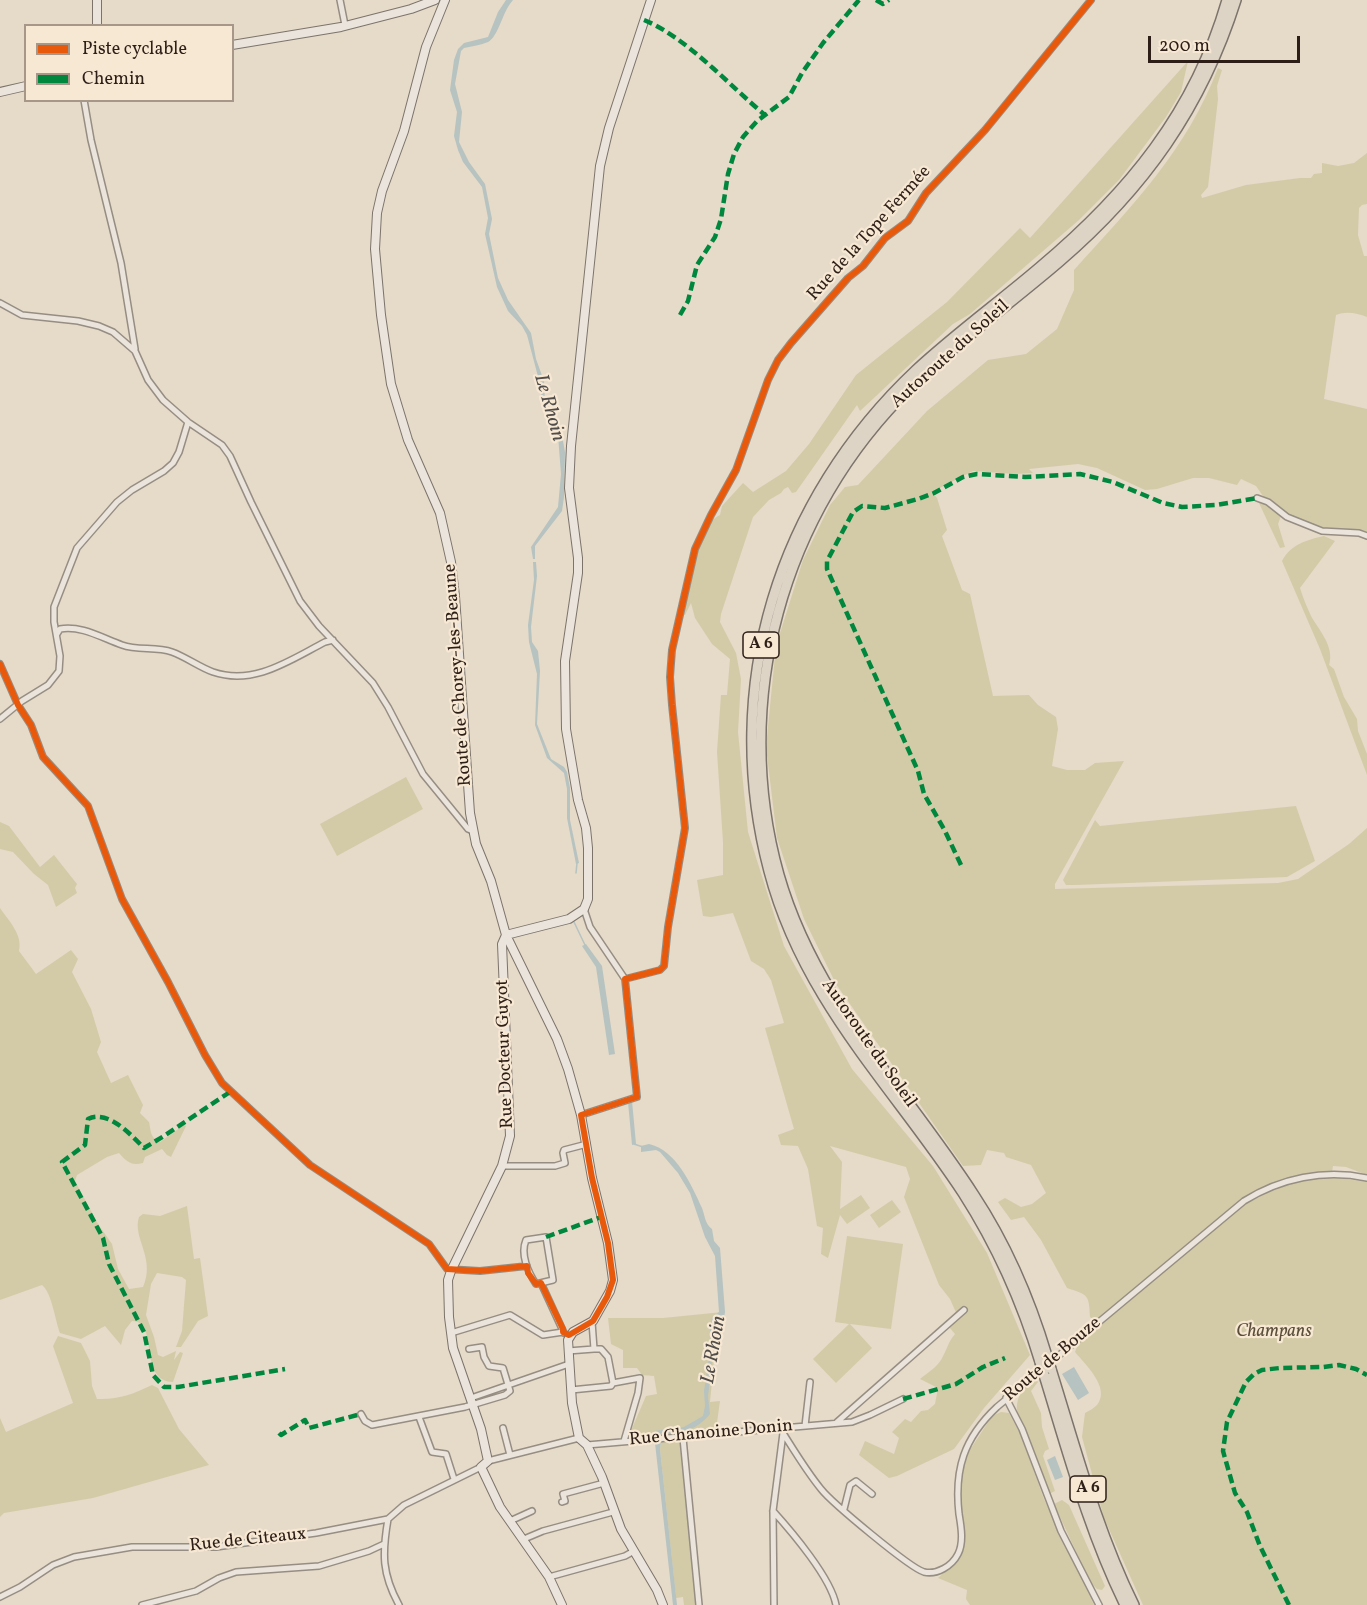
<!DOCTYPE html>
<meta charset="utf-8">
<style>
body{margin:0}
#map{position:relative;width:1367px;height:1605px;overflow:hidden;background:#e6dac9;font-family:Vollkorn,serif}
canvas{display:block}
.legend{position:absolute;left:24px;top:24px;width:210px;height:78px;box-sizing:border-box;background:#f7e8d3;border:2px solid #a69788;margin:0;padding:8px 10px;list-style:none;font-size:18px;color:#2d1e17}
.legend li{display:flex;align-items:center;gap:12px;height:30px}
.legend b{width:30px;border:2px solid #a69788}
.scale{position:absolute;left:1148px;top:36px;width:152px;height:27px;box-sizing:border-box;border:3px solid #2d1e17;border-top:0;padding-left:8px;font-size:18px;line-height:21px;white-space:nowrap;color:#2d1e17;-webkit-text-stroke:4px #f7e8d3;paint-order:stroke}
</style>
<div id="map">
<canvas width="1367" height="1605"></canvas>
<ul class="legend">
<li><b style="height:8px;background:#e8590c"></b>Piste cyclable</li>
<li><b style="height:8px;background:#00873e"></b>Chemin</li>
</ul>
<div class="scale">200 m</div>
</div>
<script>
const context = document.querySelector('canvas').getContext('2d');
context.lineJoin = 'round';
function paint(path, color) {
  context.fillStyle = color;
  context.fill(path, 'evenodd');
}
function stroke(path, color, width, dash) {
  context.strokeStyle = color;
  context.lineWidth = width;
  context.lineCap = dash ? 'butt' : 'round';
  context.setLineDash(dash || []);
  context.stroke(path);
}
function drawText(font, color, halo, rows, align = 'center') {
  context.font = font + ' Vollkorn,serif';
  context.lineWidth = 4.5;
  context.setLineDash([]);
  context.textBaseline = 'middle';
  context.strokeStyle = halo;
  context.fillStyle = color;
  for (const [text, x, y, turn = 0] of rows) {
    context.save();
    context.translate(x, y);
    context.rotate((+turn || 0) * Math.PI / 180);
    context.textAlign = isNaN(turn) ? turn : align;
    if (halo) context.strokeText(text, 0, 0);
    context.fillText(text, 0, 0);
    context.restore();
  }
}
paint(new Path2D(`
 M1188,61L1181,92L1166,117L1119,180L1079,220L970,314L953,324L860,411L857,405L796,492L792,493L788,487L784,489L781,493L769,500L753,517L721,614L720,622L736,653L741,679L738,732L748,832L784,946L852,1069L933,1166L987,1253L1030,1355L984,1408L954,1449L897,1476L889,1478L859,1455L865,1441L894,1454L899,1438L892,1432L905,1419L911,1422L921,1411L928,1410L935,1404L938,1388L920,1379C927,1373 936,1368 941,1360C947,1350 948,1342 955,1334L949,1327L958,1317L950,1299L939,1285L904,1197L910,1179L906,1167L830,1146L842,1162L840,1209L861,1195L870,1208L847,1224L840,1215L828,1258L821,1254L823,1228L817,1226L808,1169L798,1146L781,1145L778,1135L794,1129L765,1028L784,1023L771,980L764,969L751,961L733,913L711,917L703,916L697,880L723,875V842L717,752L721,695H727L730,659L712,644L695,618L691,603L685,615L680,614C686,589 695,526 720,515L722,506L743,483L753,492L786,471L809,444L856,375L947,302L1020,228L1030,238Z
 M1218,68L1222,70L1217,86L1218,99L1208,187L1201,195L1202,198L1246,185L1300,178H1311L1314,174L1322,173V163L1338,166L1354,163L1367,153V204L1362,205L1359,208L1358,235L1364,256H1367V317C1357,313 1346,311 1336,315L1324,399L1367,409V534L1327,530L1287,514L1263,496L1256,486L1241,479L1237,485L1209,478H1193L1157,489L1145,490L1097,468L1078,464L1029,469L1033,473L1015,474L973,471L932,492L937,498L947,530L942,536L962,590L970,594L993,696L1029,695L1038,705L1056,717L1058,729L1052,766L1067,770H1085L1095,763L1124,761L1055,884V889L1278,883L1298,879L1349,844L1367,828V1175L1346,1167L1333,1166L1332,1172C1290,1173 1261,1186 1228,1211L1096,1322L1090,1317C1089,1294 1088,1295 1067,1288L1041,1240L1024,1217L1011,1220L998,1202L1005,1198L1021,1207L1032,1204L1046,1193L1031,1165L1006,1157L1004,1153L987,1150L981,1165L963,1166L836,984L804,919L777,838L766,747L776,646L803,560L830,505L845,487L858,485L927,411L988,360L1026,354L1057,329L1074,290V270C1132,206 1187,150 1218,68Z
 M1262,502L1281,516L1278,524L1285,547L1280,548L1259,503Z
 M1324,536L1335,541L1300,588C1303,598 1307,607 1311,616C1319,630 1335,647 1329,665L1334,669L1344,697L1357,719L1358,731L1367,754V775L1320,649L1282,561C1291,544 1307,540 1324,536Z
 M406,777L423,809L337,856L320,824Z
 M1296,806L1315,861L1287,877L1075,885H1066L1063,880L1095,820L1100,826Z
 M0,822L9,826L40,867L54,855L77,884L75,888L77,893L56,907L48,885L34,874L13,852L0,849Z
 M0,908C9,921 23,935 19,951L36,974L71,950L78,959L72,972L91,1009L101,1042L97,1052L111,1083L128,1075L143,1105L140,1113L149,1122C151,1131 150,1138 160,1142L184,1125L186,1126L171,1157L167,1155L162,1149L145,1157L143,1163C131,1166 127,1162 119,1153L107,1157L77,1175L75,1181L98,1224L112,1244L118,1269L129,1289L143,1287C156,1258 132,1238 139,1217L143,1214L160,1216L187,1206L194,1259L200,1258L208,1316L198,1321L181,1347H176L182,1331L186,1280L182,1277L157,1273L151,1284L146,1315L154,1337L158,1355L163,1357L176,1351L174,1360L180,1352L183,1353L173,1382C137,1381 160,1321 132,1321L125,1330L121,1345L105,1326L81,1339L60,1333C55,1320 52,1293 42,1285L0,1300Z
 M1316,1178H1339L1367,1182V1605H1143L1104,1518L1082,1437L1085,1413C1089,1411 1094,1408 1097,1405C1111,1388 1085,1364 1075,1352L1078,1344L1243,1206C1266,1192 1289,1183 1316,1178Z
 M892,1200L901,1212L879,1228L870,1215Z
 M847,1236L903,1244L891,1329L850,1324L872,1348L836,1383L813,1359L849,1324L835,1322Z
 M723,1312L715,1350L710,1402L720,1401L716,1430L627,1440L646,1396L657,1394L654,1376L642,1375L637,1368H623V1350L611,1344L608,1318H663Z
 M58,1336L81,1343L90,1361L92,1386L97,1399C118,1400 133,1394 152,1385L158,1388L179,1429L209,1465L93,1498L4,1513L0,1517V1418L6,1432L73,1403L53,1346Z
 M1035,1378L1038,1382L1031,1391L1041,1413L1042,1427L1049,1449L1045,1451L1043,1456L1055,1491L1049,1494L1017,1411C1016,1395 1024,1388 1035,1378Z
 M1001,1412L1009,1413L1020,1433L1044,1499L1094,1605H970L966,1599L967,1590L938,1578L959,1558L963,1530L959,1493L961,1474L966,1456L992,1416Z
 M681,1440L697,1595L695,1596L696,1605H684L683,1597L676,1598L660,1449L661,1442Z
 M1062,1500L1069,1505L1105,1586L1102,1590L1097,1589L1090,1582L1054,1504Z`), '#d3cba7');
paint(new Path2D(`
 M506,0H513C502,12 499,36 488,42C481,45 472,46 464,48L461,51L455,84L462,112L459,142L469,162L485,184L492,219L489,234L498,278L508,300L531,333L536,359L544,381L545,404L561,430L565,452L564,497L562,511L535,546V559H533L531,547L558,507L561,474L558,435L543,407L540,384L527,335L522,326L508,311L497,287L485,234L488,218L482,187L463,162L458,150L454,136L457,112L450,90L454,60L458,49L464,43L488,37L498,12Z
 M533,562H536L537,576L531,627L532,642L538,651L540,671L537,724L551,759L564,767L567,772L570,788V820L579,863L576,864L567,818V789L564,773L547,758L535,725L537,674L529,642L528,625L534,580Z
 M586,944L602,966L615,1054L609,1055L596,967L582,946Z
 M632,1101L636,1144L632,1145L628,1102Z
 M649,1144C676,1150 691,1184 702,1208C705,1216 705,1224 712,1229L714,1241L720,1248L725,1312L722,1329L713,1353L708,1396L710,1414C695,1432 676,1435 654,1437V1431L684,1427L703,1416L705,1406L704,1391L711,1345L710,1331L712,1318L719,1312L715,1256L705,1237L690,1193L678,1173L660,1152L656,1150L641,1152V1146Z
 M1074,1367L1089,1393L1078,1400L1062,1374Z
 M661,1442L660,1449L677,1605H673L655,1443Z
 M1055,1456L1063,1477L1055,1480L1047,1460Z`), '#b6c3c0');
stroke(new Path2D(`
 M576,873L577,863
 M573,920L585,945
 M634,1144L643,1147`), '#b6c3c0', 1.5);
const street = new Path2D(`
 M340,0L345,25
 M84,100L91,140L121,263L135,349
 M0,303L22,315L78,321L99,326L113,332L135,351L148,380L163,400L188,422L222,445L230,456L251,502L300,601L319,626L373,683L388,707L423,774L468,829L473,831
 M1257,498L1268,502L1287,517L1322,531L1359,533L1367,536
 M57,634L60,629C81,625 102,638 122,645C138,651 156,646 172,652C186,657 199,667 213,672C254,686 290,660 325,642L333,640
 M0,664L18,705L31,725L43,757L88,806L122,899L168,982L205,1055L222,1083L310,1165L429,1244L447,1269L480,1271L527,1266
 M0,719L22,701L48,685L59,671L60,656L54,622V607L77,548L117,502L132,490L164,471L173,463L179,452L188,422
 M625,979L660,970L664,966L668,927L685,828L672,705L670,677L672,650L695,549L711,515L736,470L768,380L778,360L791,343L848,278L863,266L885,238L908,221L926,193L985,130L1091,0
 M581,1115L637,1097L625,979L590,927L584,909
 M502,1166H555L565,1163L563,1153L564,1150L587,1144
 M546,1237L553,1280L536,1284C528,1272 520,1254 526,1240Z
 M541,1283L564,1333
 M451,1333L510,1315L543,1335L563,1332
 M594,1349H601L608,1357L613,1383L640,1378L638,1393L624,1441
 M568,1351L594,1349L592,1322
 M571,1390L611,1386L613,1383
 M471,1398L569,1364
 M1006,1398L1022,1429L1061,1531L1099,1605
 M361,1414L365,1421L372,1425L465,1407L505,1395L510,1391L503,1368L489,1366L484,1357L482,1347L469,1349
 M419,1417L432,1452L446,1454L454,1479
 M837,1422L964,1310
 M805,1426L810,1382
 M503,1428L510,1455
 M783,1433C795,1452 807,1472 821,1489C832,1503 910,1568 924,1572C937,1575 952,1566 958,1554C964,1542 961,1526 959,1514C954,1469 964,1438 997,1407L1244,1201C1281,1178 1324,1169 1367,1178
 M683,1438L699,1605
 M587,1445L852,1422L870,1415L903,1399
 M488,1461L579,1438
 M562,1502L565,1501L563,1494L604,1483
 M844,1509L850,1485L856,1481L872,1494
 M773,1511C792,1532 831,1578 836,1605
 M388,1519C382,1554 382,1574 399,1605
 M510,1521L532,1511
 M524,1539L543,1531L613,1512
 M549,1577L625,1556L634,1551
 M0,1597L20,1587L53,1565L74,1557L132,1547H216L316,1533L388,1519L404,1505L481,1467
 M142,1605L196,1591L219,1578L236,1572L319,1566L369,1551L384,1544
 M774,1605L773,1511L783,1433`);
const secondary = new Path2D(`
 M445,0L426,47L404,131L382,191L377,213L375,249L381,315L391,384L408,440L440,513L451,562L455,596L470,813L476,844L491,881L506,935L557,1039L568,1069L581,1115L592,1178L608,1243L613,1280L610,1291L593,1321L573,1332L568,1340L572,1403L579,1438L587,1445L602,1477L621,1529L657,1590L663,1605
 M97,26V0
 M232,45L341,27L411,9L435,0
 M0,92L26,86
 M506,935L569,919L584,909L588,899V848L586,828L578,800L566,729L565,661L578,573V558L569,488L571,446L600,166L609,128L651,0
 M506,935L502,944L510,1136L502,1166L451,1271L448,1280L449,1317L453,1348L481,1429L488,1461L481,1467L500,1507L549,1577L562,1605`);
const highway = new Path2D(`
 M1047,1356C1030,1299 1007,1245 974,1195C905,1088 815,1001 779,875C730,701 782,512 911,387C957,342 1010,304 1059,262C1144,189 1202,108 1236,0
 M1040,1362C1022,1302 997,1246 963,1193C892,1085 803,1001 769,871C720,686 778,500 916,370C956,333 999,302 1040,267C1128,193 1195,112 1227,0
 M1051,1369C1076,1449 1097,1530 1134,1605
 M1044,1375C1068,1453 1089,1532 1125,1605`);
stroke(street, '#968e83', 8);
stroke(secondary, '#7c746b', 10);
stroke(highway, '#7c746b', 12);
stroke(street, '#eae4dc', 5);
stroke(secondary, '#eae4dc', 8);
stroke(highway, '#ded4c6', 9);
const highwayBridge = new Path2D(`
 M1047,1356L1051,1369
 M1040,1362L1044,1375`);
stroke(highwayBridge, '#7c746b', 12, []);
stroke(highwayBridge, '#ded4c6', 9);
stroke(new Path2D(`
 M876,0L883,4L889,0
 M644,20C686,37 729,85 765,115
 M680,315L688,301L697,265L715,237L721,219L728,174L734,154L743,137L757,121L789,97L802,73L823,43L859,0
 M961,865L945,831L924,794L918,771L827,569V561L853,512L862,506L885,508L918,499L934,493L963,477L977,474L1025,477L1080,474L1113,482L1163,503L1182,507L1216,505L1257,498
 M230,1092L164,1136L144,1148C131,1135 108,1109 88,1119L85,1145L62,1162L103,1238L109,1264L144,1332L153,1375L164,1387H178L285,1369
 M546,1237L601,1217
 M903,1399L956,1384L983,1367L1005,1358
 M279,1433L281,1435L305,1420L309,1428L361,1414
 M1289,1605L1260,1546L1247,1512L1235,1493L1223,1451L1227,1422L1246,1382L1254,1374L1262,1370L1280,1368L1323,1367L1339,1365L1356,1369L1367,1375`), '#00873e', 4.5, [9, 4.5]);
stroke(new Path2D(`
 M0,664L18,705L31,725L43,757L88,806L122,899L168,982L205,1055L222,1083L310,1165L429,1244L447,1269L480,1271L527,1266L528,1273L536,1284L541,1283L563,1329V1332L569,1335L593,1321L607,1297L613,1280L608,1243L592,1178L581,1115L637,1097L625,979L660,970L664,966L668,927L685,828L672,705L670,677L672,650L695,549L711,515L736,470L768,380L778,360L791,343L848,278L863,266L885,238L908,221L926,193L985,130L1091,0`), '#e8590c', 6);
for (const [x, y, w] of [
 [761,645,36],
 [1088,1489,36]
]) {
  const box = new Path2D();
  box.roundRect(x - w / 2, y - 13, w, 26, 4.5);
  context.fillStyle = '#f7e8d3';
  context.fill(box);
  stroke(box, '#2d1e17', 1.5);
}
drawText('bold 16px', '#2d1e17', null, [
 ["A 6",761,645],
 ["A 6",1088,1489]
]);
drawText('18px', '#2d1e17', '#f7e8d3', [
 ["Rue de la Tope Fermée",870,234,-48],
 ["Autoroute du Soleil",951,355,-42],
 ["Route de Chorey-les-Beaune",459,675,-94],
 ["Autoroute du Soleil",868,1044,55],
 ["Rue Docteur Guyot",506,1054,-92],
 ["Route de Bouze",1053,1360,-40],
 ["Rue Chanoine Donin",711,1434,-5],
 ["Rue de Citeaux",248,1541,-6]
]);
drawText('italic 18px', '#5a4e3a', '#f7e8d3', [
 ["Champans",1274,1333]
]);
drawText('italic 20px', '#504c49', '#f7e8d3', [
 ["Le Rhoin",548,408,74],
 ["Le Rhoin",715,1350,-80]
]);
</script>
